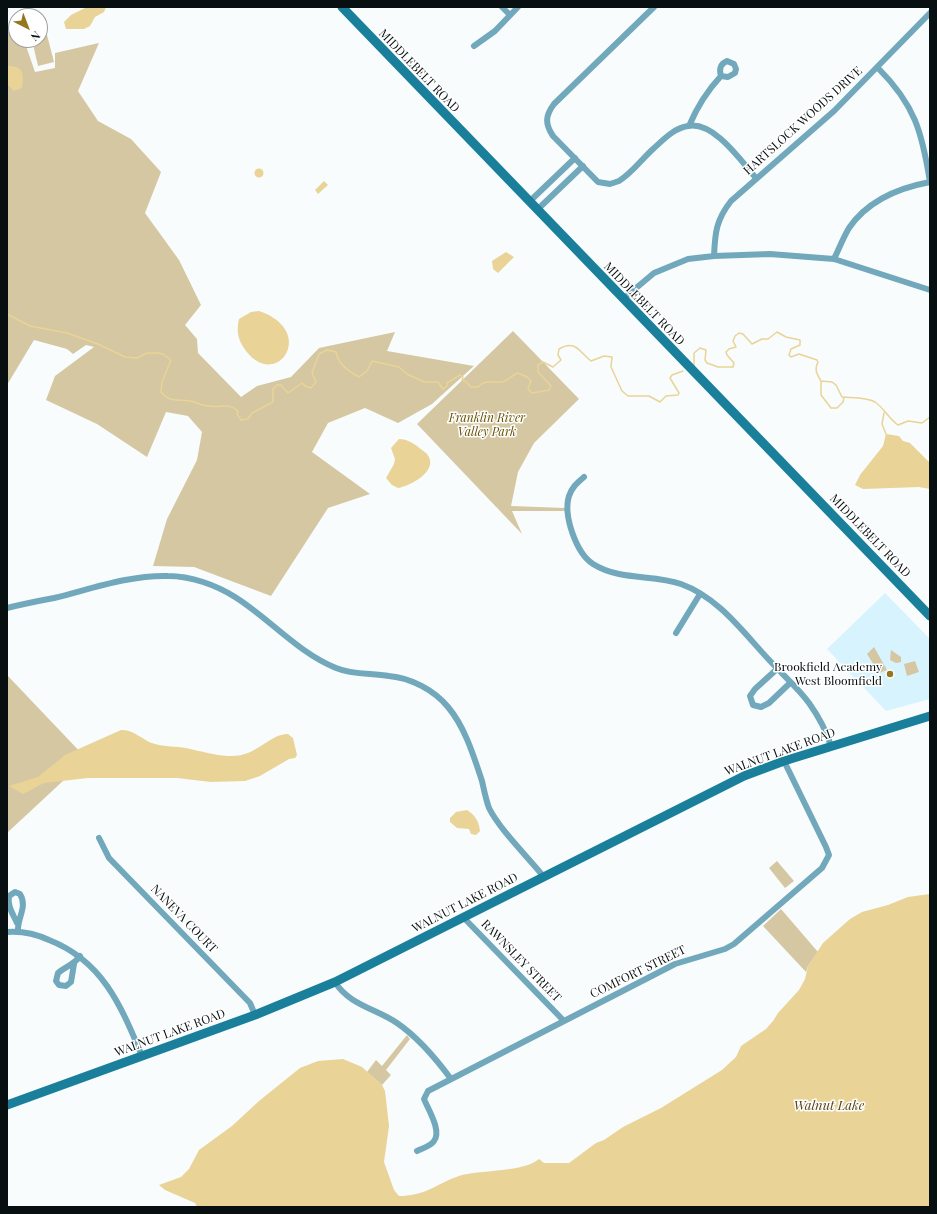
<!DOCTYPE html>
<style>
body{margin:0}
#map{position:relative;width:937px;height:1214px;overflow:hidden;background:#f8fcfd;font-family:"Playfair Display",serif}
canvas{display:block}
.frame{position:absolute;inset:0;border:8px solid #080f11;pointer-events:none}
.north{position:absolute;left:8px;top:8px;width:40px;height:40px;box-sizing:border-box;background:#fff;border:1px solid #9c9fa0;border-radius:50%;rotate:138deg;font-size:11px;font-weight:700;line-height:16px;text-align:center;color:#080f11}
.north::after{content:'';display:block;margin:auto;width:14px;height:18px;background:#94771e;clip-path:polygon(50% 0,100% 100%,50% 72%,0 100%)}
</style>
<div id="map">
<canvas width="937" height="1214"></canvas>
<div class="frame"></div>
<div class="north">N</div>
</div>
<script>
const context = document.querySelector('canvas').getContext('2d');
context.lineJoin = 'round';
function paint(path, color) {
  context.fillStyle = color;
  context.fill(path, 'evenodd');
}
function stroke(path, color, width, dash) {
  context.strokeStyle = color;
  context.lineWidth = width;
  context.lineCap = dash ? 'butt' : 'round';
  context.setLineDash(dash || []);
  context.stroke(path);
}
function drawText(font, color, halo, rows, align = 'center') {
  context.font = font + ' "Playfair Display",serif';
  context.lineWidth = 3;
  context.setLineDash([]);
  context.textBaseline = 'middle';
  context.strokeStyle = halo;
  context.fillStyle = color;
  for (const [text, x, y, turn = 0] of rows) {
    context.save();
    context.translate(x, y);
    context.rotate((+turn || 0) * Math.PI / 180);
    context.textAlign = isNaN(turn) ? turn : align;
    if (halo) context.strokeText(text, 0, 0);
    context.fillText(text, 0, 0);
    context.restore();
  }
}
paint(new Path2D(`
 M885,593L930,639V699L886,711L827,649Z`), '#d7f3fe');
paint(new Path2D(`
 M7,31L16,33V40H24L35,72L55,68V53L99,43L78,91L98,121L131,139L161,172L145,213L179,260L201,305L185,325L197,339L198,353L241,397L257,386L291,377L319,348L395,332L387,351L474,366L432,404L398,423L365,408L328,423L312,452L370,494L328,508L271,596L194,567L153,566L167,519L197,460L202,432L188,416L166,412L147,457L97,424L46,400L55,376L94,347L86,345L73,354L67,349L34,340L7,385Z
 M46,31L54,62L38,66L32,40H40V33Z
 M513,331L579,399L534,443L518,472L511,506L565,508V511H512L522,534L417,424Z
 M874,647L887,670L879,673L867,654Z
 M891,650L901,657V662L896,663L890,660Z
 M915,661L919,672L907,676L904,664Z
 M7,675L85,757L62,780H64L7,833Z
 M777,861L794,881L785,888L769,868Z
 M781,909L818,952L808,966L806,972L763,926Z
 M407,1035L410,1039L386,1070L391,1075L382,1085L367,1072L376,1060L382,1066Z`), '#d5c7a2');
paint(new Path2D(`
 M87,7H106L104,12L95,17L90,26L84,29H66L64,22L71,15Z
 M7,66C24,66 24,73 22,88L14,91L7,84Z
 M254.5 173a4.5 4.5 0 1 1 9 0a4.5 4.5 0 1 1-9 0Z
 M324,181L328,185L318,194L315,190Z
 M506,252L514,257L498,273L493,269L492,261Z
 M259,311C318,331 277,391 246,351C238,340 236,332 239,319L251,312Z
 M886,434L899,436L903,441L910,443L930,463V489L919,487L863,489L855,485L860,475L883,446Z
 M399,439C406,439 411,442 417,446C420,449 424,451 427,454C440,470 411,486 398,488L392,485L386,478L394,464L395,459L391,448Z
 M121,730C134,729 143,741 155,744C165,747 176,746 186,748C200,751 213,755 228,756C257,758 268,734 288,734L293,738L297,755L295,758L289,759L260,776L245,781L211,782L177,778H88L44,783L23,794L9,786L38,777L65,755Z
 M467,810C475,815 479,821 480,831L476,835L471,834L469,829L457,828L450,822V818L456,812Z
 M930,894V1207H197L195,1203L165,1190L159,1185L181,1177L189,1169L199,1150L232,1126L259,1101L300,1068L318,1061L343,1059L362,1067L382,1085L385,1091L389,1126L384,1162L394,1190L399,1196C406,1196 419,1194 426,1191C438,1186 448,1179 462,1175C482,1170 524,1172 539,1159L544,1163H569L596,1143L604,1140L623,1127L661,1108L722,1070L736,1057L741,1046L766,1029L773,1021L778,1013L799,990L805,979L808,966L823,943L850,919L862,912L888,905L908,897Z`), '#e9d397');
stroke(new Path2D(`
 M7,314L30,326L67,333L98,344L125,357L137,358L147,353H157L163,354L171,360L162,382L161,392C170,403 178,399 190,401C196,402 202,406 209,406C221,408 228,402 238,411L237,414L241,420L248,419L252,413L273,402V389L277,385H281L288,393L302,383L305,386L311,388L316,382L312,373L319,354L327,350L336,352C339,365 348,371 359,377L367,371L372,361L399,367L407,374L424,382H438L443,389L447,386V383L460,375L463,377L462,380L465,381L471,387H478C485,379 492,383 502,382C508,381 512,375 518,373L527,377L531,381L528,389L532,393L549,390L551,386L538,372V365L543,362L553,367L561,360L558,355L559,349C576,339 579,352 591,361L604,356L612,357L611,367L622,391L628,396H649L660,402L666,396L678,395L679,393L670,378L672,375L683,371
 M694,367V353L700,348L706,350L705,360L707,363L718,367H733L734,363L727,355L726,352L729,349L736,347L733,341L735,336L739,333L743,334L752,344L762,339H768L777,332L786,337L800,340V345L791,349L789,355L791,357L799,354L817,360L818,362C814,370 817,374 821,381L832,382L836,385L842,397C852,398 866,397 875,402C884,408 889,419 898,425L908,421L922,423L930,417
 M821,381V395L831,408H837L843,402L844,397
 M884,413L882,424L886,434`), '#e9d397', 1.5);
stroke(new Path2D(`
 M502,7L510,15
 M654,7L554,104C545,116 545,124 553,136L598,182L610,184L619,181C632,173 641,160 653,149C663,140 674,128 688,126C714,121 741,161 756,178
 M474,46L495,31L518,7
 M727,61L734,64L736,69L735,73L728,77L721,76C719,69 720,64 727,61Z
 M878,68C915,105 922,132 930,182
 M689,126C697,107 707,91 721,76
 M529,202L575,158
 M537,210L583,166
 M714,256C715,233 716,220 731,201L834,111L930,13
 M834,259C839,249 843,238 849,228C868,200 898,188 930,182
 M623,299L654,273L688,259L714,256L770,254L834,259L930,290
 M584,477C577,483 572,487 569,496C563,515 576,553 593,564C620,581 653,574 681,584C720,598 745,635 772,663C784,676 799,689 809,703C819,717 826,730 831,746
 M7,608C23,604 38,601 54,598C91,589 129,575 168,576C191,576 216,585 235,597C270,619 297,652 336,668C353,675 371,673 389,676C411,678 434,690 448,707C465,727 474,757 482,781C484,790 486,800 489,808C500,830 528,857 544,877
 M676,633L700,594
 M777,669L755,689L750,696L753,705L761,707L769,703L790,683
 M99,838L109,858L250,1003L255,1015
 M463,917L564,1021
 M17,923C13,914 7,906 9,896L15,892L20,894C28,907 17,918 18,931
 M7,932C21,931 36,934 49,940C103,961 121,1006 142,1056
 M74,964L71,982L66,986L59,985L56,981L58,973C66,966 74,965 80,956
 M335,982C349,1005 377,1009 397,1023C416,1036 437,1060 451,1079
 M417,1151C423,1148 431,1146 434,1141C442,1131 428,1109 424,1099L428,1091L675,964L725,949L734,944L822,868L829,855L826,847L784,761`), '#72a8bb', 6);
stroke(new Path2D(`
 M342,7L930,616
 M7,1105L255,1015L335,982L744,776L784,761L930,716`), '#1a7f9b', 9);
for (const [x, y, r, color] of [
 [890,674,4,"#94771e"]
]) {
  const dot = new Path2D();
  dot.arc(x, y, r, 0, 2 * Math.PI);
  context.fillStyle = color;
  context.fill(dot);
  stroke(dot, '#fff', 1.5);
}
drawText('12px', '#080f11', '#fff', [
 ["MIDDLEBELT ROAD",419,71,46],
 ["HARTSLOCK WOODS DRIVE",803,121,-42],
 ["MIDDLEBELT ROAD",644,304,46],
 ["MIDDLEBELT ROAD",870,536,46],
 ["WALNUT LAKE ROAD",780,752,-20],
 ["WALNUT LAKE ROAD",465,903,-27],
 ["NANEVA COURT",184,919,46],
 ["RAWNSLEY STREET",521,961,46],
 ["COMFORT STREET",638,972,-26],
 ["WALNUT LAKE ROAD",170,1033,-20]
]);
drawText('italic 12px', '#675105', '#fff', [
 ["Franklin River",487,418],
 ["Valley Park",487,432]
]);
drawText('12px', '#080f11', '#fff', [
 ["Brookfield Academy",882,667],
 ["West Bloomfield",882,681]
], 'right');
drawText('italic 13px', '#554517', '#fff', [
 ["Walnut Lake",829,1106]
]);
</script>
